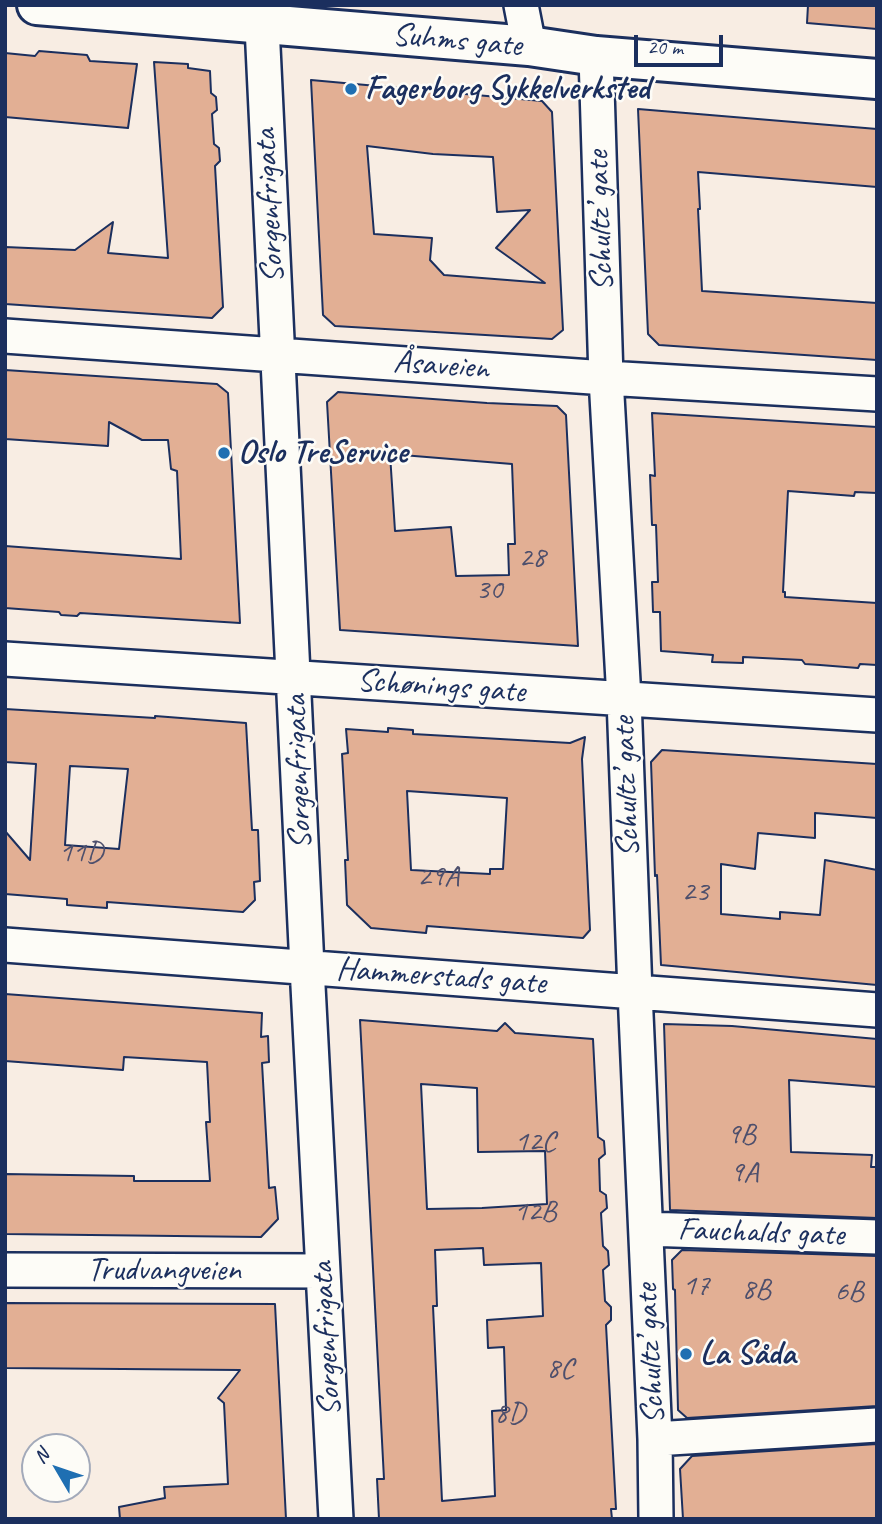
<!DOCTYPE html>
<meta charset="utf-8">
<style>
body{margin:0}
#map{position:relative;width:882px;height:1524px;overflow:hidden;background:#f8ede3;font-family:Caveat,sans-serif}
canvas{display:block}
.frame{position:absolute;inset:0;border:7px solid #1b2f5e;pointer-events:none}
.north{position:absolute;left:21px;top:1433px;width:70px;height:70px;box-sizing:border-box;background:#fdfcf7;border:2px solid #a3aaba;border-radius:50%;rotate:309deg;font-size:19px;font-weight:700;line-height:28px;text-align:center;color:#1b2f5e}
.north::after{content:'';display:block;margin:auto;width:24px;height:32px;background:#1f6fb2;clip-path:polygon(50% 0,100% 100%,50% 72%,0 100%)}
.scale{position:absolute;left:634px;top:35px;width:89px;height:32px;box-sizing:border-box;border:4px solid #1b2f5e;border-top:0;padding-left:9px;font-size:21px;line-height:24px;white-space:nowrap;color:#1b2f5e;-webkit-text-stroke:5px #fdfcf7;paint-order:stroke}
</style>
<div id="map">
<canvas width="882" height="1524"></canvas>
<div class="frame"></div>
<div class="north">N</div>
<div class="scale">20 m</div>
</div>
<script>
const context = document.querySelector('canvas').getContext('2d');
context.lineJoin = 'round';
function paint(path, color) {
  context.fillStyle = color;
  context.fill(path, 'evenodd');
}
function stroke(path, color, width, dash) {
  context.strokeStyle = color;
  context.lineWidth = width;
  context.lineCap = dash ? 'butt' : 'round';
  context.setLineDash(dash || []);
  context.stroke(path);
}
function drawText(font, color, halo, rows, align = 'center') {
  context.font = font + ' Caveat,sans-serif';
  context.lineWidth = 5;
  context.setLineDash([]);
  context.textBaseline = 'middle';
  context.strokeStyle = halo;
  context.fillStyle = color;
  for (const [text, x, y, turn = 0] of rows) {
    context.save();
    context.translate(x, y);
    context.rotate((+turn || 0) * Math.PI / 180);
    context.textAlign = isNaN(turn) ? turn : align;
    if (halo) context.strokeText(text, 0, 0);
    context.fillText(text, 0, 0);
    context.restore();
  }
}
const building = new Path2D(`
 M808,5H877V29L807,23Z
 M39,51L87,55L90,61L137,64L128,128L5,117V53L35,56Z
 M154,62L188,64V68L210,71L211,93L216,97L217,110L212,114L214,144L219,148L220,161L215,166L223,307L212,318L5,304V247L75,250L113,222L108,253L168,258Z
 M311,80L542,101L552,112L563,330L552,339L335,326L323,315ZM367,146L433,154L493,157L497,212L530,210L496,248L545,283L444,275L430,260L432,238L374,234Z
 M638,109L877,129V187L698,172L700,209H698L702,291L877,303V360L659,345L648,334Z
 M5,370L217,384L228,393L240,623L80,613L77,616L61,615L59,612L5,608V546L181,559L177,471L171,469L168,440H142L109,422L108,446L5,439Z
 M338,392L487,403L557,406L566,415L578,646L340,630L327,402ZM390,454L512,464L515,544H508L509,575L456,576L451,527L395,531Z
 M652,413L877,427V493L855,492L854,496L788,491L783,592H785V597L877,603V665L860,664L858,668L820,665L805,664L802,660L743,657V663L712,662L713,655L661,651L660,612H653L652,582H658L656,525H652L650,475L655,476Z
 M5,709L155,718V716L246,723L252,830H258L260,881L254,882L255,900L243,912L107,902V908L67,905V899L5,894V831L30,860L36,764L5,762ZM70,766L128,769L119,849L65,845Z
 M388,728L413,730V734L570,743L585,737L582,759L590,930L583,938L427,926L426,933L371,928L347,905L345,860H348L342,754L348,753L346,729L388,732ZM407,791L507,798L503,869H490V874L411,870Z
 M662,750L877,764V818L815,813V838L758,833L755,869L721,864V914L780,919V912L820,915L825,860L877,870V985L661,965L657,875L655,876L651,762Z
 M5,994L262,1013L261,1037L268,1036L269,1062L262,1063L269,1188L275,1187L278,1219L261,1237L5,1234V1174L134,1176V1181H210L206,1122H210L207,1062L124,1057L123,1070L5,1061Z
 M360,1020L497,1031L505,1023L515,1033L593,1039L598,1137L604,1141L605,1154L599,1159L600,1191L606,1195L607,1208L601,1213L603,1246L608,1251L609,1265L603,1270L605,1301L611,1307V1320L606,1325L616,1509H611L612,1519H379L377,1479H384ZM421,1084L477,1088L478,1152L545,1151L547,1204L482,1208L427,1209ZM483,1248L484,1265L541,1263L543,1316L487,1320L488,1348L504,1347L506,1410L492,1411L495,1496L442,1501L433,1306H437L435,1250Z
 M664,1024L732,1026L877,1039V1087L789,1080L791,1152L872,1155L871,1167H877V1218L670,1210Z
 M682,1250L877,1256V1406L687,1418L678,1410L675,1290L673,1289L672,1260Z
 M5,1303L275,1304L286,1519H120L119,1507L165,1498L164,1487L228,1484L224,1403L218,1398L240,1370L5,1368Z
 M877,1444V1519H683L680,1469L692,1456Z`);
paint(building, '#e2af94');
stroke(building, '#1b2f5e', 2);
const minor = new Path2D(`
 M521,5L529,46
 M262,26L307,967L336,1519
 M596,56L606,378L624,699L635,992L655,1439L656,1519
 M5,336L606,378L877,394
 M5,659L877,715
 M5,945L877,1010
 M646,1229L877,1237
 M5,1270L323,1271
 M655,1439L877,1425`);
const tertiary = new Path2D(`
 M37,5L529,46L596,56L877,79`);
stroke(minor, '#1b2f5e', 38);
stroke(tertiary, '#1b2f5e', 44);
stroke(minor, '#fdfcf7', 33);
stroke(tertiary, '#fdfcf7', 38);
for (const [x, y, r, color] of [
 [351,89,7,"#1f6fb2"],
 [224,453,7,"#1f6fb2"],
 [686,1354,7,"#1f6fb2"]
]) {
  const dot = new Path2D();
  dot.arc(x, y, r, 0, 2 * Math.PI);
  context.fillStyle = color;
  context.fill(dot);
  stroke(dot, '#fdfcf7', 2.5);
}
drawText('30px', '#4d4f6c', null, [
 ["28",532,558],
 ["30",489,590],
 ["11D",81,853],
 ["29A",438,877],
 ["23",695,892],
 ["9B",741,1135],
 ["12C",535,1142],
 ["9A",744,1173],
 ["12B",535,1212],
 ["17",696,1286],
 ["8B",756,1290],
 ["6B",849,1292],
 ["8C",560,1369],
 ["8D",510,1414]
]);
drawText('33px', '#1b2f5e', '#fdfcf7', [
 ["Suhms gate",457,41,5],
 ["Sorgenfrigata",270,206,-93],
 ["Schultz’ gate",601,221,-92],
 ["Åsaveien",441,366,4],
 ["Schønings gate",441,687,4],
 ["Sorgenfrigata",299,772,-92],
 ["Schultz’ gate",627,787,-92],
 ["Hammerstads gate",441,977,4],
 ["Fauchalds gate",761,1233,2],
 ["Trudvangveien",164,1271],
 ["Sorgenfrigata",327,1339,-93],
 ["Schultz’ gate",651,1354,-93]
]);
drawText('bold 33px', '#1b2f5e', '#fdfcf7', [
 ["Fagerborg Sykkelverksted",365,89],
 ["Oslo TreService",238,453],
 ["La Såda",700,1354]
], 'left');
</script>
